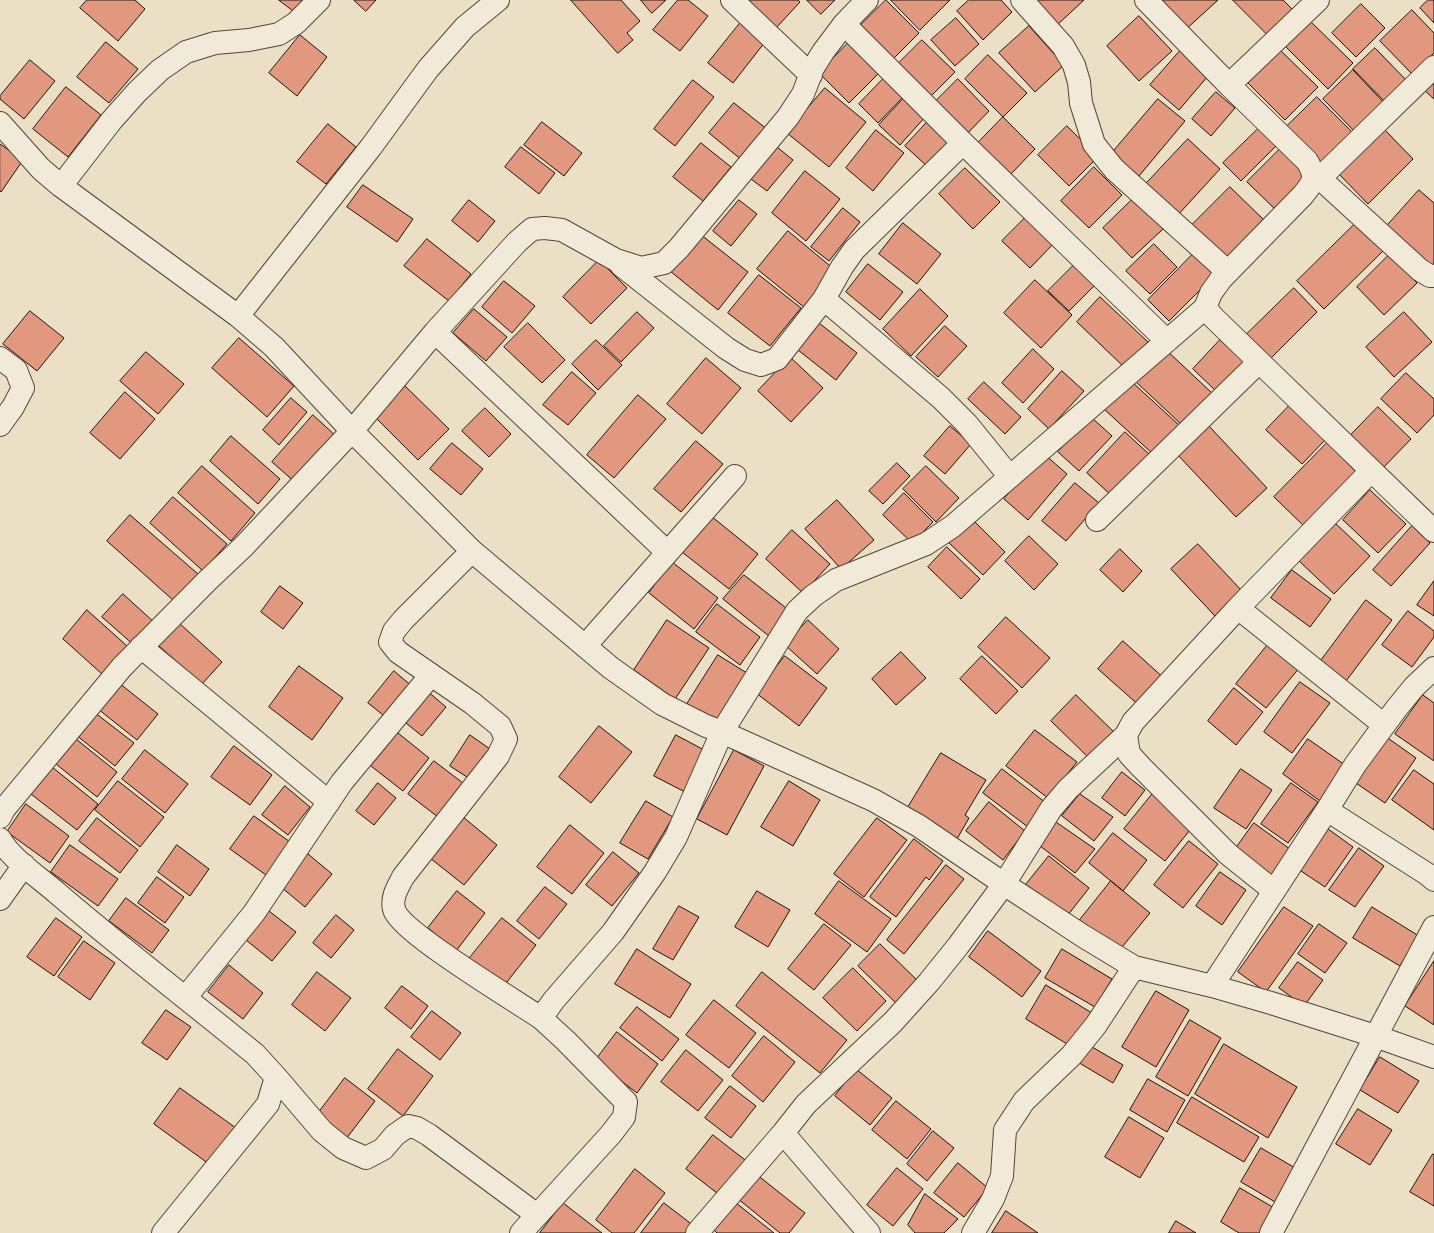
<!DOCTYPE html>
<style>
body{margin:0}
canvas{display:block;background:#ebdfc5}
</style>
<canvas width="1434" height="1233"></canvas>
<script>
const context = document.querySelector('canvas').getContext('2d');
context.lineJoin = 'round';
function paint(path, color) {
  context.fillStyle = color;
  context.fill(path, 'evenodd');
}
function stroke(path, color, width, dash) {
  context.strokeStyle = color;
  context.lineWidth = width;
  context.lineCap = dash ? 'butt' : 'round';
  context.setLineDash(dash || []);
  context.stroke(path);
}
const building = new Path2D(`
 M87,0H135L145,9L118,41L80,8Z
 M279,0H310L299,15Z
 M354,0H376L366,11Z
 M571,0H621L640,21L627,33L633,40L618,53Z
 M641,0H666L652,13Z
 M678,0H688L708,16L680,51L653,30Z
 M745,0H798L800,2L776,28Z
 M807,0H835L821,14Z
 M886,0L919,33L891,61L857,29Z
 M891,0H950L920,30Z
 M969,0H1001L1012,12L983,40L957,11Z
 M1033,0H1084L1056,26Z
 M1156,0H1218L1184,31Z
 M1233,0H1283L1297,14L1272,39Z
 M1428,0H1434V23L1420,8Z
 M1361,4L1385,28L1356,57L1332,33Z
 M1412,10L1434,33V53L1412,74L1380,41Z
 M1139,16L1172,51L1139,81L1107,46Z
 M956,18L979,44L955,66L931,40Z
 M1307,18L1353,63L1328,89L1282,43Z
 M741,22L765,42L733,83L708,63Z
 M1029,26L1064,65L1035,92L999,53Z
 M300,35L327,57L297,96L269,73Z
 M922,40L955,72L926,101L893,69Z
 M850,41L881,71L849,103L819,73Z
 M106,42L138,69L109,103L77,77Z
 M1276,46L1318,87L1285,120L1244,79Z
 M1375,48L1409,83L1387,104L1353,69Z
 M1180,51L1208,76L1179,110L1150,85Z
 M988,55L1027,93L1003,117L965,79Z
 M30,60L55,81L24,119L0,99V96Z
 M1353,70L1386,105L1357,134L1323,99Z
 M886,76L905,95L878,123L859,104Z
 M1434,76V99L1423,89Z
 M958,79L989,111L964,137L932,105Z
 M693,80L714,97L675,146L654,129Z
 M66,87L101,115L68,157L33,129Z
 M825,88L866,122L829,167L787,133Z
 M1216,92L1235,108L1211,136L1192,119Z
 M905,97L926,116L900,145L879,125Z
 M1317,97L1355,135L1320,169L1283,130Z
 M1158,99L1185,121L1139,176L1112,153Z
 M734,103L768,130L743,161L709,133Z
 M1003,117L1035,149L1010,175L978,143Z
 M930,119L953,141L928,167L905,146Z
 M542,122L582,153L564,176L524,145Z
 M328,124L356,147L326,184L297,162Z
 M1067,126L1098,157L1069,186L1038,155Z
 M1260,127L1277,145L1241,181L1223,163Z
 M1383,128L1413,159L1368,204L1337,172Z
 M876,130L904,153L873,191L846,168Z
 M1188,139L1220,169L1176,217L1143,187Z
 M701,143L731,167L703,201L673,177Z
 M772,143L793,160L767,191L747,176Z
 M0,144L23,160L1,192L0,191Z
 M521,147L555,173L539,194L505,167Z
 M1281,148L1309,177L1276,210L1247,182Z
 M1094,167L1122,195L1089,228L1061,201Z
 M965,168L1000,202L973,229L939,194Z
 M805,171L840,199L806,241L772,213Z
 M363,185L413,219L397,242L347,207Z
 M1230,187L1265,221L1226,260L1191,226Z
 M1419,190L1434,203V266L1432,268L1386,227Z
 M1134,198L1163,229L1132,258L1103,228Z
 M469,200L495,221L478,242L452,221Z
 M739,200L757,214L731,246L713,231Z
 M843,208L860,222L829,261L811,247Z
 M1029,214L1056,241L1030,268L1002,241Z
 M1357,222L1384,250L1324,309L1297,281Z
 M903,223L941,254L917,284L879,254Z
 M788,231L835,270L805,308L757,269Z
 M700,234L748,272L718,310L670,271Z
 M427,239L471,274L449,301L404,266Z
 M1154,244L1177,267L1150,294L1126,271Z
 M1195,252L1216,274L1169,321L1148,300Z
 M1389,255L1417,283L1384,315L1357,287Z
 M599,260L627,288L591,324L563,297Z
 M1076,263L1096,284L1069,311L1048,291Z
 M868,264L903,292L880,320L846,292Z
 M759,275L801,308L770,346L728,313Z
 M1035,280L1072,315L1041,348L1004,313Z
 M504,281L535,306L512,333L482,307Z
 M1294,288L1317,312L1269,360L1246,335Z
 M920,289L948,316L911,356L883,329Z
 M1100,297L1148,342L1125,368L1077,322Z
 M474,309L507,337L486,361L453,333Z
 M30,311L64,338L37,371L3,344Z
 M637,312L654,328L621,362L604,346Z
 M1404,312L1432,342L1394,377L1366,347Z
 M528,323L565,360L542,383L504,347Z
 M819,323L857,353L836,380L798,350Z
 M945,326L967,346L938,377L916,357Z
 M239,338L294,386L267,417L212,368Z
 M596,340L622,365L598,390L572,364Z
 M1220,340L1244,361L1216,391L1193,369Z
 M1164,348L1213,394L1183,426L1134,380Z
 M1033,349L1054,369L1023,403L1002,383Z
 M146,352L184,384L158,414L120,381Z
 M790,357L823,388L791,422L758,391Z
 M706,358L741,388L702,434L667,404Z
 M1062,371L1084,391L1049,429L1028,409Z
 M572,372L596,393L568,425L543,405Z
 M1406,373L1434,399V415L1417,433L1381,399Z
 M1131,381L1180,426L1154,455L1104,409Z
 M984,382L1021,417L1005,434L968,399Z
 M403,384L449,429L418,460L373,415Z
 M125,392L155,419L120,459L90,433Z
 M638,395L666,419L614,478L587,455Z
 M291,398L307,412L279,445L263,430Z
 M1290,405L1326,439L1302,464L1266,430Z
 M1378,407L1411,439L1380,471L1347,439Z
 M485,408L511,434L489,457L462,431Z
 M313,415L337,437L296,483L272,462Z
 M1091,417L1112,436L1079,471L1058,452Z
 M1208,425L1267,488L1236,517L1177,454Z
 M950,426L971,444L945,474L924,456Z
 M1125,432L1150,455L1112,496L1087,473Z
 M231,436L280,479L258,504L210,461Z
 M696,441L723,464L681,512L654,489Z
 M452,443L483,469L461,495L430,469Z
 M1327,443L1359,475L1307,529L1274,497Z
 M1044,454L1067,474L1028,520L1004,499Z
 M897,463L910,476L883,504L869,491Z
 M202,466L255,513L231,541L178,493Z
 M926,466L959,498L936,522L903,489Z
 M1075,483L1099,503L1066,541L1042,521Z
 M1370,490L1406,524L1378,553L1343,520Z
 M904,493L933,522L912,543L883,515Z
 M173,497L227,544L203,571L150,523Z
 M837,500L874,540L841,569L805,529Z
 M706,512L758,554L729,589L677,548Z
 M130,515L198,574L174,601L107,541Z
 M972,519L1005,552L983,575L949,543Z
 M1335,523L1370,556L1334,594L1299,561Z
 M1412,526L1430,543L1391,586L1373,570Z
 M792,530L830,564L803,593L766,559Z
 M1029,536L1058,564L1034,590L1005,561Z
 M1198,544L1242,591L1215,616L1171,569Z
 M947,547L980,579L961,599L928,567Z
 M1120,549L1142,571L1123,592L1100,570Z
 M672,562L718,598L694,629L649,593Z
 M1292,570L1331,599L1310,627L1271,598Z
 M744,575L790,611L770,637L723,599Z
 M1434,581V616L1417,605Z
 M280,586L303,603L283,629L261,612Z
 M123,594L155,623L135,646L102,617Z
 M1366,600L1392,620L1346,681L1320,662Z
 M717,604L760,637L740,665L696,632Z
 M87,610L127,646L102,674L63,639Z
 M1408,611L1434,631V637L1412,667L1382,645Z
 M1006,617L1050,658L1022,688L978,647Z
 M667,620L709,648L675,699L634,670Z
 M808,620L839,649L817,674L785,645Z
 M179,623L222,662L202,684L159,646Z
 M1123,641L1167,681L1142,708L1098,669Z
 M1270,642L1300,667L1266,708L1236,684Z
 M901,652L926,678L896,705L872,679Z
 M718,655L750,675L718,724L687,704Z
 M785,656L827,688L799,726L756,693Z
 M982,656L1018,691L996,714L960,679Z
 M299,666L343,698L312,740L269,707Z
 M394,671L413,687L388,719L368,703Z
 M1300,682L1330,703L1292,753L1264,732Z
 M119,683L158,714L137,740L98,709Z
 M1234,688L1263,712L1236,745L1208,721Z
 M426,690L446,707L422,736L401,719Z
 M1076,695L1116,734L1091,760L1051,721Z
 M1423,695L1434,703V761L1395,734Z
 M94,712L134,743L115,766L76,735Z
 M599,726L632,752L591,803L559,777Z
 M1035,730L1077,762L1048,798L1006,766Z
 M398,733L429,758L403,791L371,766Z
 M470,735L490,749L470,779L450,766Z
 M676,735L706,751L685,792L654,776Z
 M1385,736L1416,758L1385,803L1353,781Z
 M76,739L117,772L97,797L56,764Z
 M1308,739L1345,765L1320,801L1283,774Z
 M234,746L272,775L250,805L211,777Z
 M145,750L188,784L165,813L122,779Z
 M734,750L764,766L727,835L697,819Z
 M941,753L986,780L965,815L969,818L957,839L907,809Z
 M434,761L463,783L438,817L408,794Z
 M52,767L98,804L77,830L31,794Z
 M1002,769L1046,803L1028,827L983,793Z
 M1241,769L1272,790L1246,829L1214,808Z
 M1414,770L1434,784V830L1392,800Z
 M1122,772L1145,790L1125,816L1102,798Z
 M118,781L164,817L140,847L95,810Z
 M789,781L820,800L793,846L761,827Z
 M378,783L396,798L374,825L356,811Z
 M1291,783L1318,802L1288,843L1261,824Z
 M285,786L310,807L288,835L262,815Z
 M1154,792L1194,825L1165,861L1124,829Z
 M1080,794L1113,817L1094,841L1062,816Z
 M646,801L673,817L648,859L620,843Z
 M989,802L1025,831L1003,860L966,831Z
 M26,804L69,836L50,863L7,832Z
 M254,816L290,842L266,875L230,849Z
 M463,817L497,845L464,885L430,858Z
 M97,818L138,850L120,873L79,841Z
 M877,818L907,840L864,897L834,874Z
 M1053,820L1095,849L1075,873L1035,842Z
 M1254,823L1294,852L1275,880L1234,851Z
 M570,825L604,853L572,894L537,867Z
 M1324,826L1353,847L1325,887L1295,867Z
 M1113,833L1147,860L1123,891L1089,863Z
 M914,839L943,861L929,880L926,877L896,917L870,897Z
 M1189,841L1218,864L1183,908L1154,885Z
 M70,845L118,879L98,906L51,872Z
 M177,845L209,869L190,896L158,872Z
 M1359,848L1384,866L1355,907L1329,890Z
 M613,852L639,873L612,906L586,885Z
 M308,854L332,874L305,907L281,887Z
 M1049,856L1089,888L1064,920L1024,887Z
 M946,865L964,879L904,954L887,940Z
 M1220,872L1246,890L1222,925L1196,906Z
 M157,877L184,897L165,923L138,903Z
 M839,881L891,919L867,952L815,914Z
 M1111,881L1150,913L1118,952L1079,921Z
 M545,887L567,904L539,939L517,921Z
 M457,891L485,913L456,951L428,928Z
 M757,891L790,910L768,947L735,927Z
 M126,898L169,930L152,953L109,921Z
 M679,906L699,917L673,960L653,949Z
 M1284,907L1313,926L1266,992L1238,972Z
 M1372,907L1419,936L1400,966L1353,938Z
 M269,911L296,932L272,961L246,940Z
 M336,915L354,930L331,958L313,943Z
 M56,918L82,937L54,976L27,957Z
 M502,918L536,945L503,987L468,960Z
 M824,924L851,945L814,990L788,969Z
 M1319,924L1347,943L1325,973L1298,954Z
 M988,931L1041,971L1022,997L969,957Z
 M84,941L115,963L90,1000L58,977Z
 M880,944L921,984L899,1006L858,966Z
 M637,949L691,984L670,1018L615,984Z
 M1062,949L1112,979L1095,1007L1045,978Z
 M1434,961V1025L1405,1006Z
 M1298,962L1323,980L1304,1006L1279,988Z
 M229,965L263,993L243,1019L208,992Z
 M853,968L886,1001L857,1031L823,998Z
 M317,972L351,998L325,1031L292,1005Z
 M762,972L847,1040L820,1073L736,1006Z
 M1046,985L1092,1013L1072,1047L1026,1019Z
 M402,986L428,1006L411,1029L385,1008Z
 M1156,991L1189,1010L1156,1067L1122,1047Z
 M714,1000L756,1033L729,1068L686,1035Z
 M637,1007L679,1039L662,1061L620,1028Z
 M166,1010L191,1027L167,1060L142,1043Z
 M432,1011L461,1033L440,1060L411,1037Z
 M1190,1020L1221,1038L1188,1096L1156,1077Z
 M617,1032L658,1064L637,1093L595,1061Z
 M764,1036L795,1062L763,1102L732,1076Z
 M1087,1044L1123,1065L1113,1083L1076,1061Z
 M1224,1044L1297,1087L1268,1138L1195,1094Z
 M398,1049L433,1076L403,1116L368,1089Z
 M686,1050L723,1080L698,1111L661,1082Z
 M1380,1057L1419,1081L1398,1113L1360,1090Z
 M856,1069L892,1098L870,1125L835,1096Z
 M345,1078L375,1101L346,1139L316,1116Z
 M1148,1079L1185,1100L1167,1132L1130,1110Z
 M730,1086L756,1106L731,1138L705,1118Z
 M180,1088L236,1128L209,1164L154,1124Z
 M1192,1097L1259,1137L1244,1162L1177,1123Z
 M896,1101L931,1129L907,1159L872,1130Z
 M1358,1109L1392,1130L1370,1165L1336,1144Z
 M1129,1117L1164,1138L1140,1178L1105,1157Z
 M933,1131L954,1148L927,1181L907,1164Z
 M713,1135L749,1163L722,1197L686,1169Z
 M1261,1148L1297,1169L1277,1203L1241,1182Z
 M1433,1154L1434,1155V1206L1410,1192Z
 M958,1163L988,1188L964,1217L934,1193Z
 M897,1168L923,1189L893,1226L867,1205Z
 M635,1169L665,1193L634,1233H612L596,1220Z
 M756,1174L805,1213L789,1233H780L737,1198Z
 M1240,1188L1276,1209L1262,1233H1239L1221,1222Z
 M925,1194L958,1219L944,1233H915L908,1225Z
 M563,1203L602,1233H540Z
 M664,1203L694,1226L688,1233H641Z
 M736,1203L774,1233H717L714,1230Z
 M1006,1211L1038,1233H992Z
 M1176,1221L1196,1233H1169Z`);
paint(building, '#e2977f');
stroke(building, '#20130c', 1);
const minor = new Path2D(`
 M732,0L811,75
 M867,0L844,24L823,52L813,68L803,94L788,117L679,248L664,263L641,268L616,260L562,230L545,228L532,229L517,242L435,332L352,431L472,551L611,668L662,704L706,726L722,732L873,800L919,826L1004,884L1083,936L1134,967L1212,986L1271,1003L1375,1036L1434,1057
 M1022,0L1063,46L1074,65L1079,82L1081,103L1094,144L1114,169L1228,272
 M1146,0L1229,85L1307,161C1317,178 1314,181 1303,195L1221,279L1211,293L1205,308L1215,319L1434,531
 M844,24L963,143L1167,341
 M1229,85L1318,0
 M0,123L41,169L61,186L238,316L274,347L352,431L244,546L207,581L122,667L4,809L0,817
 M963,143L854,250L842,267L824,299L941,398L967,424L1010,477
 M1313,172L1420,270L1430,276H1434
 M1320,178L1434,67
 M61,186L112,120L137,92L160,70L186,52L215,43L249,40L279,34L296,23L319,0
 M621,265L726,348L745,360L761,365L777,359L824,299
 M238,316L371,147L428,69L465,27L498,0
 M435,332L667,552
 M0,358L16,370L23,388L13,407L0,425
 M1097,520L1259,362
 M472,551L403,620L394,631L390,642L398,652L472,703L500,726L506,739L498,756L403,877C398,887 391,897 394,909C399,931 517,1002 541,1018
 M1238,608L1384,725
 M585,646L735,476
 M141,647L329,802
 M1327,810L1427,874L1434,880
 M0,839C11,859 40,878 57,893C121,948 189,1000 255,1054L276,1077L268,1104L163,1233
 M1274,891L1228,854L1141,767L1129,754L1126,735L1133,722L1238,608L1371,471
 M0,899L24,865
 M1212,986L1327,810L1355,765L1396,709L1414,687L1434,668
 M185,998L254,913L342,782L431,675
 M276,1077L322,1131L343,1148L366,1158L383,1149L395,1135L408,1126L417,1128L429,1135L537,1215
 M783,1133L869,1233
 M521,1233L611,1134L624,1117L626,1102L566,1041L541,1018L554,1000L613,932L655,872L676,837L722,732L797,611L813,596L836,580L926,544L953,526L1205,308
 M697,1233L783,1133L806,1104L893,1022L929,982L958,946L1004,884L1051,809L1068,789L1126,735
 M973,1233L993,1199L1002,1176L1005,1130L1024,1101L1071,1056L1096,1025L1134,967
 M1271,1233L1434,927`);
stroke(minor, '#53463a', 24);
stroke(minor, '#f2ead9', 22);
</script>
